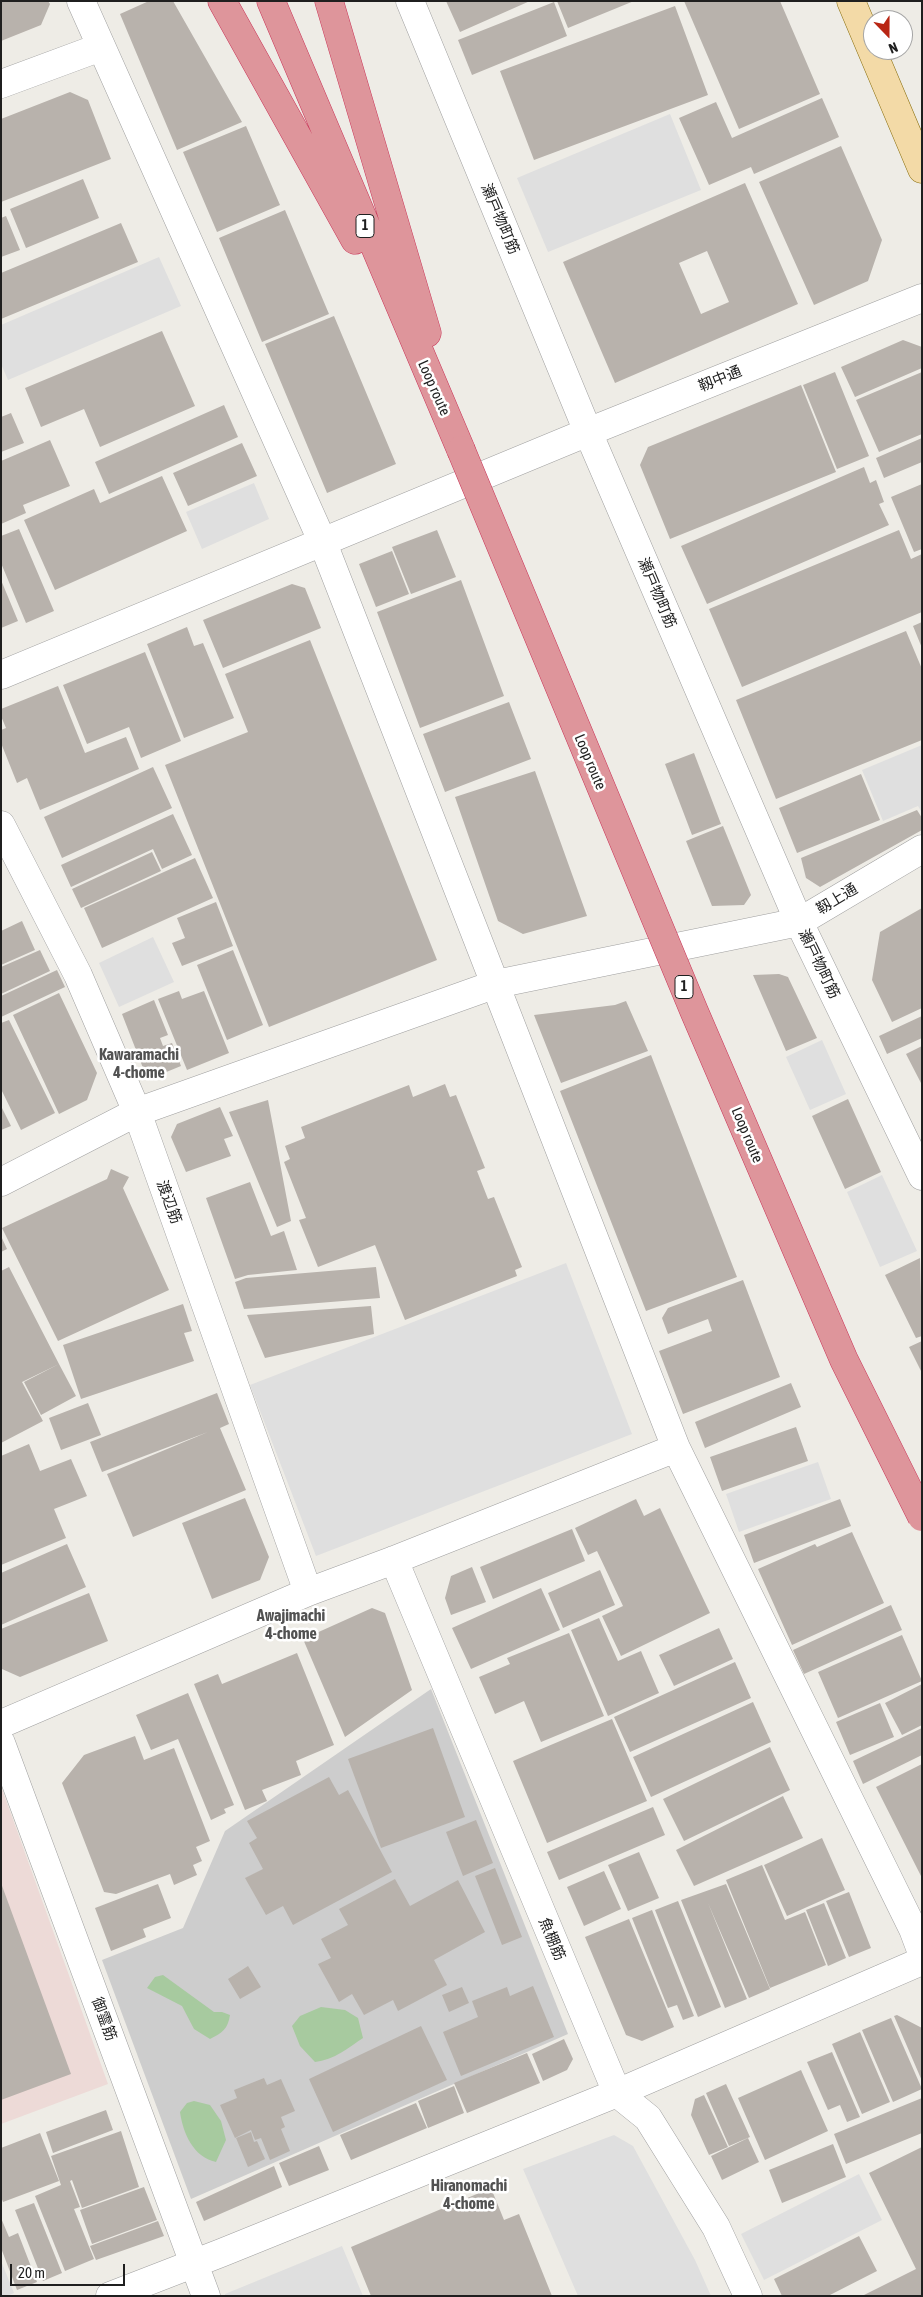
<!DOCTYPE html>
<meta charset="utf-8">
<style>
body{margin:0}
#map{position:relative;width:923px;height:2297px;overflow:hidden;background:#eeece6;font-family:"Asap Condensed",sans-serif}
canvas{display:block}
.frame{position:absolute;inset:0;border:2px solid #1f1f1f;pointer-events:none}
.north{position:absolute;left:863px;top:10px;width:50px;height:50px;box-sizing:border-box;background:#fff;border:1px solid #a5a5a5;border-radius:50%;rotate:158deg;font-size:14px;font-weight:700;line-height:20px;text-align:center;color:#1f1f1f}
.north::after{content:'';display:block;margin:auto;width:18px;height:22px;background:#b92614;clip-path:polygon(50% 0,100% 100%,50% 72%,0 100%)}
.scale{position:absolute;left:10px;top:2264px;width:115px;height:22px;box-sizing:border-box;border:2px solid #1f1f1f;border-top:0;padding-left:6px;font-size:15px;line-height:18px;white-space:nowrap;color:#1f1f1f;-webkit-text-stroke:4px #fff;paint-order:stroke}
</style>
<div id="map">
<canvas width="923" height="2297"></canvas>
<div class="frame"></div>
<div class="north">N</div>
<div class="scale">20 m</div>
</div>
<script>
const context = document.querySelector('canvas').getContext('2d');
context.lineJoin = 'round';
function paint(path, color) {
  context.fillStyle = color;
  context.fill(path, 'evenodd');
}
function stroke(path, color, width, dash) {
  context.strokeStyle = color;
  context.lineWidth = width;
  context.lineCap = dash ? 'butt' : 'round';
  context.setLineDash(dash || []);
  context.stroke(path);
}
function drawText(font, color, halo, rows, align = 'center') {
  context.font = font + ' "Asap Condensed","Noto Sans JP",sans-serif';
  context.lineWidth = 5;
  context.setLineDash([]);
  context.textBaseline = 'middle';
  context.strokeStyle = halo;
  context.fillStyle = color;
  for (const [text, x, y, turn = 0] of rows) {
    context.save();
    context.translate(x, y);
    context.rotate((+turn || 0) * Math.PI / 180);
    context.textAlign = isNaN(turn) ? turn : align;
    if (halo) context.strokeText(text, 0, 0);
    context.fillText(text, 0, 0);
    context.restore();
  }
}
paint(new Path2D(`
 M1,1786L108,2084L1,2124Z`), '#eddad7');
paint(new Path2D(`
 M431,1689L568,2034L191,2199L102,1960L183,1928L225,1831Z`), '#cdcdcd');
paint(new Path2D(`
 M163,1975L214,2012H222L230,2015C228,2029 222,2033 210,2039L194,2029L182,2006L147,1988L155,1977Z
 M321,2007L345,2010L358,2018L363,2038C348,2048 334,2060 315,2062L300,2046L292,2026L300,2016Z
 M194,2101L210,2105L221,2121L226,2140L216,2162C193,2157 183,2133 180,2112L187,2103Z`), '#a7ca9f');
paint(new Path2D(`
 M670,114L701,190L548,252L517,178Z
 M159,257L181,306L8,380L1,364V325Z
 M254,483L269,519L202,549L186,512Z
 M922,745V813L918,806L883,821L862,770Z
 M153,937L174,982L119,1007L99,963Z
 M822,1040L846,1094L810,1110L786,1057Z
 M882,1175L917,1251L880,1267L847,1192Z
 M566,1263L632,1434L316,1556L250,1385Z
 M818,1462L831,1499L739,1532L726,1494Z
 M614,2135L633,2146L695,2260L711,2296H578L523,2169Z
 M859,2174L882,2220L764,2280L741,2234Z
 M342,2246L363,2296H225V2294Z
 M1,2261L14,2293L7,2296H1Z`), '#dfdfdf');
paint(new Path2D(`
 M1,1H48L50,4L41,25L1,41Z
 M149,1H173L242,122L177,150L120,14Z
 M446,1H530L460,32Z
 M557,1H634L568,28Z
 M684,1H780L820,94L739,129Z
 M554,2L567,36L472,75L458,40Z
 M675,6L708,95L534,160L500,71Z
 M70,92L88,100L111,159L1,202V119Z
 M822,98L839,137L754,174L751,167L709,185L679,118L716,102L732,138Z
 M246,126L280,205L217,232L183,152Z
 M841,146L882,240L868,281L814,305L759,182Z
 M83,179L99,218L26,248L10,209Z
 M745,183L798,304L615,383L563,262ZM707,251L729,302L701,314L679,263Z
 M285,210L329,314L262,342L219,238Z
 M6,216L20,250L1,257V218Z
 M121,223L138,262L1,319V273Z
 M334,316L396,464L327,493L265,344Z
 M162,331L195,406L100,447L84,409L41,427L25,388Z
 M903,340L922,347V368L855,397L841,367Z
 M835,372L869,456L837,469L803,385Z
 M922,372V434L879,452L856,400Z
 M801,385L836,472L670,539L640,465L648,447Z
 M224,405L238,437L109,494L95,462Z
 M11,413L24,443L1,452V417Z
 M922,438V462L884,478L876,458Z
 M50,440L70,486L23,505L26,513L1,524V461Z
 M242,443L257,476L188,506L173,473Z
 M864,467L870,483L876,480L884,502L879,504L889,525L707,604L681,546Z
 M162,476L187,531L55,590L24,520L94,489L100,503Z
 M922,484V549L914,552L891,497Z
 M19,529L54,611L26,623L1,563V536Z
 M437,530L456,577L411,594L392,547Z
 M899,530L911,559L922,554V612L742,687L709,609Z
 M392,551L409,594L376,607L359,564Z
 M1,580L18,621L1,628Z
 M461,580L504,696L420,728L377,612Z
 M292,584L305,588L321,628L223,668L203,620Z
 M922,622V648L913,626Z
 M187,627L194,646L203,643L234,718L184,738L147,644Z
 M906,631L922,669V740L776,799L736,700Z
 M310,640L437,960L269,1027L165,765L248,732L225,674Z
 M145,652L181,741L141,758L129,727L87,744L63,685Z
 M58,686L85,753L126,737L139,769L40,810L27,778L17,783L1,743V730L6,728L1,716V709Z
 M509,702L531,759L445,792L423,734Z
 M694,753L721,824L692,835L665,764Z
 M153,767L172,808L62,858L44,817Z
 M535,771L587,916L523,934L498,921L455,797Z
 M861,774L880,820L797,853L779,808Z
 M917,810L922,818V830L820,887L806,878L801,858Z
 M173,814L192,855L162,869L153,849L71,887L61,865Z
 M723,826L751,895L744,905L712,906L686,841Z
 M152,852L161,871L81,908L72,889Z
 M195,858L213,898L102,948L84,908Z
 M216,902L233,946L182,966L172,943L185,938L177,918Z
 M922,908V1008L892,1022L872,980L880,932Z
 M22,921L35,950L1,965V931Z
 M40,950L50,971L1,994V967Z
 M233,950L263,1025L227,1040L197,965Z
 M57,970L65,987L1,1017V996Z
 M779,974L788,977L817,1038L786,1051L753,975Z
 M179,991L182,999L204,991L229,1053L187,1070L158,999Z
 M59,993L97,1073L87,1100L59,1114L13,1015Z
 M154,1000L168,1035L160,1038L163,1046L172,1043L181,1066L159,1075L143,1068L122,1014Z
 M626,1001L648,1051L561,1083L534,1015L615,1005Z
 M922,1016V1038L887,1054L879,1036Z
 M9,1020L55,1113L21,1130L1,1089V1023Z
 M922,1046V1085L906,1054Z
 M651,1055L737,1277L646,1311L560,1091Z
 M445,1084L450,1097L456,1095L485,1168L477,1171L488,1199L494,1197L522,1267L515,1270L517,1276L405,1320L375,1245L318,1267L299,1220L306,1218L284,1162L290,1159L285,1146L305,1138L301,1127L409,1085L413,1097Z
 M848,1099L881,1172L845,1189L812,1116Z
 M268,1100L291,1221L277,1227L229,1112Z
 M1,1106L11,1126L1,1130Z
 M220,1107L233,1136L224,1139L231,1156L186,1172L171,1137L177,1124Z
 M111,1169L129,1177L123,1188L169,1290L58,1341L2,1228L107,1179Z
 M250,1182L271,1236L284,1231L297,1270L248,1275L235,1279L206,1198Z
 M1,1236L7,1249L1,1252Z
 M920,1258L922,1336L916,1338L885,1275Z
 M9,1267L59,1364L22,1382L43,1421L1,1443V1271Z
 M376,1267L380,1298L244,1309L235,1282L246,1278Z
 M743,1280L780,1377L683,1414L659,1351L712,1331L708,1319L668,1334L662,1318L668,1308Z
 M183,1304L192,1331L184,1333L194,1361L81,1399L63,1345Z
 M371,1306L374,1334L265,1358L247,1315Z
 M922,1341V1373L909,1347Z
 M59,1364L76,1396L41,1415L24,1382Z
 M791,1383L801,1407L705,1448L695,1422Z
 M217,1393L229,1424L220,1428L246,1490L133,1537L107,1474L208,1432L102,1472L90,1442Z
 M88,1403L101,1435L61,1450L49,1418Z
 M796,1427L808,1461L722,1491L710,1457Z
 M29,1444L40,1471L71,1459L87,1496L54,1509L66,1538L1,1565V1456Z
 M245,1498L269,1557L260,1580L212,1599L182,1523Z
 M636,1499L644,1516L660,1508L710,1613L621,1656L602,1616L623,1606L597,1551L588,1555L575,1528Z
 M840,1499L851,1526L754,1563L744,1535Z
 M572,1529L585,1561L493,1599L480,1567Z
 M852,1532L884,1603L792,1645L758,1569L815,1544L817,1547Z
 M67,1544L86,1587L1,1625V1573Z
 M472,1567L486,1602L451,1615L445,1598L451,1576Z
 M600,1570L615,1605L563,1628L548,1593Z
 M541,1588L560,1630L471,1669L452,1628Z
 M89,1593L108,1641L20,1677L2,1669L1,1629Z
 M891,1605L902,1630L804,1674L793,1650Z
 M372,1608L385,1613L412,1690L345,1737L303,1639Z
 M599,1618L618,1661L641,1651L659,1693L608,1716L571,1630Z
 M719,1628L733,1659L674,1686L659,1655Z
 M569,1633L604,1716L541,1742L524,1701L495,1714L479,1677L510,1664L507,1658Z
 M902,1635L922,1681L838,1718L818,1672Z
 M297,1653L334,1745L296,1761L301,1775L262,1790L267,1801L245,1810L194,1684L218,1674L222,1684Z
 M735,1662L751,1698L630,1752L614,1717Z
 M922,1684V1725L902,1735L885,1703Z
 M188,1693L234,1805L224,1809L226,1813L211,1820L178,1739L151,1750L136,1715Z
 M753,1702L771,1742L651,1797L633,1757Z
 M880,1703L894,1737L850,1755L836,1722Z
 M612,1719L647,1801L547,1843L513,1761Z
 M433,1728L465,1817L381,1848L348,1759Z
 M922,1728V1755L863,1784L853,1761Z
 M135,1736L144,1760L174,1748L210,1841L196,1847L202,1861L193,1865L197,1875L174,1885L170,1874L116,1894L104,1892L62,1783L84,1755Z
 M770,1747L790,1790L684,1841L663,1799Z
 M922,1764V1878L876,1787Z
 M329,1777L339,1795L348,1790L392,1872L293,1925L283,1906L266,1915L245,1878L263,1869L249,1843L257,1838L247,1821Z
 M783,1796L803,1838L694,1886L676,1850Z
 M653,1807L665,1835L559,1880L547,1852Z
 M476,1820L493,1863L463,1876L446,1832Z
 M822,1838L845,1890L787,1916L764,1865Z
 M639,1852L659,1898L628,1911L608,1865Z
 M762,1865L785,1920L805,1912L826,1965L770,1988L726,1880Z
 M495,1868L522,1937L502,1945L475,1876Z
 M604,1871L621,1909L584,1926L567,1887Z
 M395,1879L410,1906L458,1880L485,1932L434,1960L447,1985L398,2011L393,2000L364,2015L352,1994L339,2002L318,1964L331,1958L321,1939L348,1925L339,1909Z
 M1,1883L71,2074L1,2100Z
 M158,1884L171,1918L143,1929L146,1937L111,1951L95,1908Z
 M726,1884L770,1989L749,1998L708,1903L747,1999L725,2008L681,1900Z
 M849,1892L871,1948L849,1957L826,1901Z
 M678,1901L721,2007L698,2017L655,1910Z
 M824,1903L846,1958L828,1966L806,1910Z
 M652,1910L694,2016L683,2020L677,2005L668,2008L632,1918Z
 M629,1919L674,2027L642,2041L626,2035L585,1937Z
 M248,1966L261,1987L240,1999L228,1979Z
 M533,1986L554,2037L461,2076L443,2032L478,2017L472,2001L507,1987L510,1996Z
 M462,1987L469,2003L449,2012L442,1995Z
 M897,2015L922,2028V2081L894,2016Z
 M891,2018L922,2089L893,2102L862,2030Z
 M421,2026L447,2080L333,2132L309,2079Z
 M860,2032L890,2102L862,2114L832,2044Z
 M564,2039L573,2059L567,2070L543,2081L532,2054Z
 M832,2052L860,2117L847,2122L840,2105L828,2110L807,2062Z
 M527,2053L540,2083L467,2113L454,2083Z
 M801,2070L828,2131L765,2160L738,2098Z
 M264,2078L267,2085L281,2079L295,2111L281,2117L285,2127L281,2129L290,2151L270,2160L261,2138L255,2140L251,2130L235,2138L220,2105L237,2098L234,2090Z
 M726,2084L750,2137L729,2146L706,2093Z
 M454,2086L464,2113L428,2128L418,2101Z
 M704,2095L728,2147L709,2155L691,2115L695,2099Z
 M922,2098V2133L846,2164L834,2134Z
 M416,2103L427,2128L351,2160L340,2135Z
 M106,2110L113,2130L53,2153L46,2132Z
 M121,2131L139,2187L82,2208L72,2180L70,2181L80,2207L74,2209L94,2259L65,2271L35,2196L61,2185L51,2156Z
 M251,2132L254,2142L257,2141L265,2159L248,2167L236,2138Z
 M40,2133L59,2181L3,2202L1,2197V2148Z
 M748,2138L759,2162L722,2180L711,2156Z
 M833,2144L846,2177L782,2203L769,2170Z
 M319,2146L329,2170L289,2186L279,2163Z
 M922,2147V2296H862L916,2269L869,2173Z
 M274,2166L282,2187L204,2221L196,2202Z
 M144,2187L157,2220L92,2244L80,2210Z
 M491,2188L504,2220L519,2214L552,2296H371L351,2247Z
 M34,2203L62,2273L43,2281L15,2210Z
 M1,2218L9,2237L18,2233L37,2282L17,2290L1,2248Z
 M158,2221L164,2236L96,2260L90,2246Z
 M859,2236L877,2271L828,2296H782L774,2279Z`), '#b8b2ac');
const minor = new Path2D(`
 M81,1L323,543L676,1448L913,1929L922,1953
 M410,1L588,432L799,922L922,1176
 M1,84L101,47
 M1,675L588,432L922,298
 M1,825L78,975L137,1112L308,1592
 M1,1182L137,1112L496,984L799,922L922,849
 M394,1560L617,2093L648,2118L716,2227L748,2296
 M1,1724L308,1592L394,1560L676,1448
 M1,1743L206,2296
 M110,2296L221,2253L617,2093L922,1961`);
const major = new Path2D(`
 M851,1L922,169`);
const highway = new Path2D(`
 M222,1L355,240
 M271,1L461,450
 M329,1L427,333`);
stroke(minor, '#a0a0a0', 29);
stroke(major, '#8a6f0f', 29);
stroke(highway, '#c93659', 29);
stroke(minor, '#fff', 28);
stroke(major, '#f3daa7', 28);
stroke(highway, '#de959b', 28);
const highwayBridge = new Path2D(`
 M461,450L694,1011L844,1360L922,1517`);
stroke(highwayBridge, '#c93659', 29, []);
stroke(highwayBridge, '#de959b', 28);
for (const [x, y, w] of [
 [365,226,18],
 [684,987,18]
]) {
  const box = new Path2D();
  box.roundRect(x - w / 2, y - 11.5, w, 23, 4);
  context.fillStyle = '#fff';
  context.fill(box);
  stroke(box, '#1f1f1f', 1);
}
drawText('bold 14px', '#1f1f1f', null, [
 ["1",365,226],
 ["1",684,987]
]);
drawText('15px', '#1f1f1f', '#fff', [
 ["瀬戸物町筋",500,219,67],
 ["靱中通",720,379,-22],
 ["Loop route",434,388,66],
 ["瀬戸物町筋",657,593,67],
 ["Loop route",590,762,67],
 ["靱上通",837,899,-31],
 ["瀬戸物町筋",819,964,64],
 ["Loop route",747,1135,67],
 ["渡辺筋",169,1202,70],
 ["魚棚筋",552,1939,67],
 ["御霊筋",104,2019,70]
]);
drawText('bold 16px', '#525252', '#fff', [
 ["Kawaramachi",139,1055],
 ["4-chome",139,1073],
 ["Awajimachi",291,1616],
 ["4-chome",291,1634],
 ["Hiranomachi",469,2186],
 ["4-chome",469,2204]
]);
</script>
